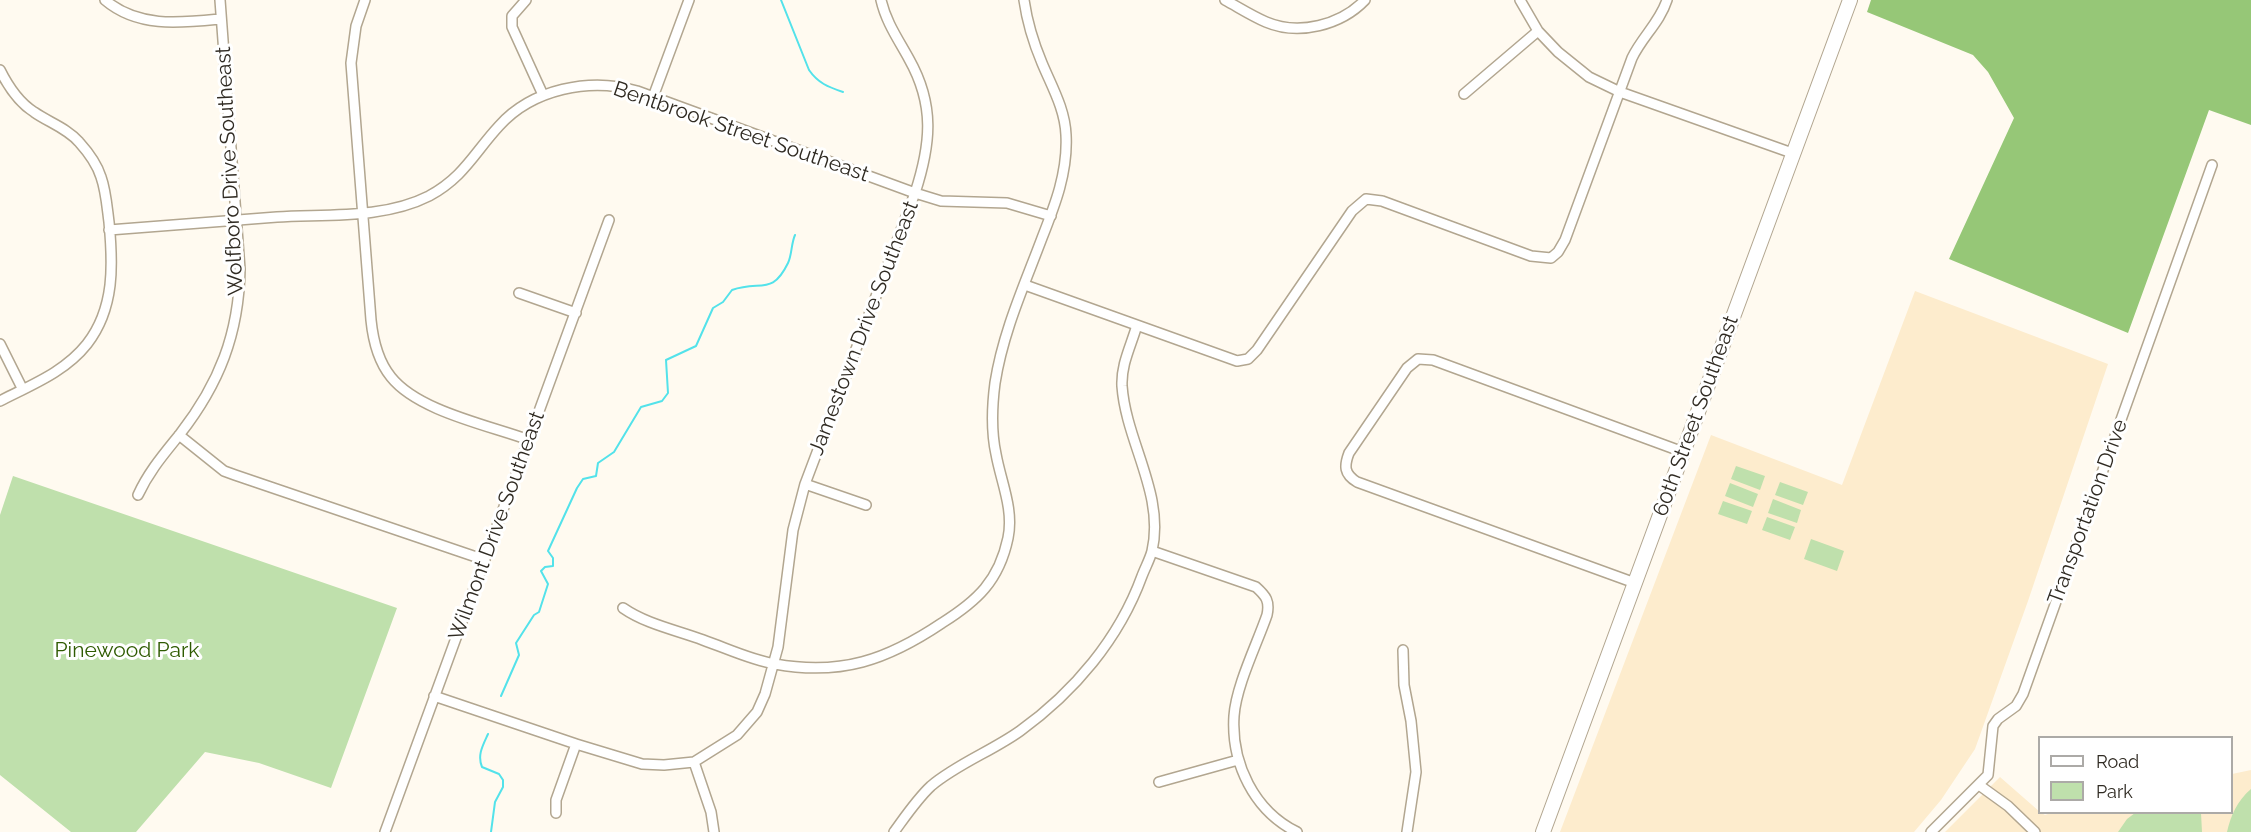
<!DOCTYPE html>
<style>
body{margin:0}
#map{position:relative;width:2251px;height:832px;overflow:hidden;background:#fffaf0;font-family:Raleway,sans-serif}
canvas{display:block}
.legend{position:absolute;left:2038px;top:736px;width:195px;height:78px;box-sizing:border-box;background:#fff;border:2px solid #acaaa7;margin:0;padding:8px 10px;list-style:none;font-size:18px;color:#302b23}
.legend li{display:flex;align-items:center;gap:12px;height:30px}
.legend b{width:30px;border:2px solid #acaaa7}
</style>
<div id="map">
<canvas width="2251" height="832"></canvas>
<ul class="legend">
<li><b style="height:8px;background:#fff"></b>Road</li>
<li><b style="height:16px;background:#bfe0ac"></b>Park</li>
</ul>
</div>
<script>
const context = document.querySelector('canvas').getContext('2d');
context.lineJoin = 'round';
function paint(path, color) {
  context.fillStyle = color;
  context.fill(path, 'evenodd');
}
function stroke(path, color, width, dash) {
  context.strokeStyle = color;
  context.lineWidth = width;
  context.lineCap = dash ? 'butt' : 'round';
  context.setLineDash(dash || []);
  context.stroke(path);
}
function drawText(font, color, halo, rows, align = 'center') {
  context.font = font + ' Raleway,sans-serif';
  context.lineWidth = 6;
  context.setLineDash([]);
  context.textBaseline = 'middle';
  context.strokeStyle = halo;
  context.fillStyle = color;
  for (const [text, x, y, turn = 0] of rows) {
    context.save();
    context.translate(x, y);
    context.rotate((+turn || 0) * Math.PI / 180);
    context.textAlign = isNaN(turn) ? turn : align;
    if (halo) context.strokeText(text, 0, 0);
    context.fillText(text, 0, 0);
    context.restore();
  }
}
paint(new Path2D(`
 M1915,291L2108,364L2028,601L1975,749L1941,800L1914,832H1560L1711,435L1842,485Z
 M2251,770V832H1945L2000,777L2040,812L2045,815L2054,812H2232V774Z`), '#fdeccd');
paint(new Path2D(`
 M1736,466L1765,476L1760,490L1731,479Z
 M13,476L397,608L331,788L259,763L205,752L136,832H71L0,775V515Z
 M1780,482L1808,492L1803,505L1775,495Z
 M1730,483L1758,494L1753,507L1725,496Z
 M1773,499L1801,510L1797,523L1768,513Z
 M1723,501L1752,511L1747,524L1718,514Z
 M1767,517L1795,527L1790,540L1762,530Z
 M1811,539L1844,551L1837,571L1804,559Z
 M2251,789V832H2227C2231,815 2237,801 2251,789Z
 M2135,813H2201L2202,832H2118L2127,819Z`), '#bfe0ac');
paint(new Path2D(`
 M1871,0H2251V125L2209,110L2128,333L1949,259L2014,118L1988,72L1973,55L1867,12Z`), '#96c777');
stroke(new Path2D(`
 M781,0L809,70C818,83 828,87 843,92
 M501,696L519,655L516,643L534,615L539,612L548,584L541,571L545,567L553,566V558L548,551L577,488L583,479L596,476L598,463L614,452L641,407L662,401L668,393L666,360L696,346L713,308L723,302L732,290C761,280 772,296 788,263C792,255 791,244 795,235
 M488,734C483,745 477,755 482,767L499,774L503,780V787L495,802L491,832`), '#53e2ea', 2);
const minor = new Path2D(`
 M105,0C138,28 180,23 220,19
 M365,0L356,26L351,63L371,320C373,340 378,361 391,377C418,411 488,425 529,440
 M526,0L512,16V27L543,95
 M1225,0C1238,7 1252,16 1266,22C1299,36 1341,25 1365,0
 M1520,0L1538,31L1558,52L1589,77L1620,92L1792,153
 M0,70C8,86 18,102 34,112C48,122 67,128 79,142C88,152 97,164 101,177C106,191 107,207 109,222C113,264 115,308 87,344C65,372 31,385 0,401
 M1464,94L1538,31
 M653,97L689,0
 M109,230C165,226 221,221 277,217C326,214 384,219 429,196C464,177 474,153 499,126C532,89 590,77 637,91L915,193L941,201L1007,203L1051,216
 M1025,285L1237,361L1248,359L1257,350L1352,211L1366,199L1382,201L1531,256L1551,258L1558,252L1565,240L1632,58C1642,37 1660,22 1667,0
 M519,293L576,313
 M0,344L22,388
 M179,435L224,471L235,475L485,560
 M805,484L866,505
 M138,495C149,471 164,454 180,434C219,384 239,334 240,269L220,0
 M1152,551L1256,587C1266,596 1270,601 1267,615C1257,644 1236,686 1234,716C1231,763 1254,811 1297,832
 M1635,583L1357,482C1344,474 1344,466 1349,453L1407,368L1418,359L1433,360L1683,452
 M623,608C646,624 676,630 703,640C726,648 751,660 775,664C841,676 887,660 942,623C977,601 999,581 1008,538C1014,509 1001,482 996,454C991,431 992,406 995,383C1003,332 1024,286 1042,238C1055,205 1068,172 1066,135C1065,109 1052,87 1042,63C1034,44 1027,21 1024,0
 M1403,650L1404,685L1411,721L1416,772L1407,832
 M434,696L576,744L642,764L664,765L694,762L737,735L757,712L765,694L778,647L793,530L805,484L915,193C931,144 935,105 909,59C898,39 886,22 881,0
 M694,762L711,812L714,832
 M1159,782L1238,760
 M1979,785L2008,806L2035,832
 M556,813V800L576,744
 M385,832L609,220
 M894,832C905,817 917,799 931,786C957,764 992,751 1020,731C1074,692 1119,639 1142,576C1145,568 1150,559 1152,551C1165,494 1126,442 1122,386C1121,364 1131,346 1137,325
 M1931,832L1988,775L1993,726L1998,719L2016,706L2023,694L2212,165`);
const secondary = new Path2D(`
 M1543,832L1850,0`);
stroke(minor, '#b2a690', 12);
stroke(secondary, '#b2a690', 16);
stroke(minor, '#fff', 9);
stroke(secondary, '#fff', 14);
drawText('21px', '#302b23', '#fff', [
 ["Bentbrook Street Southeast",741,132,19],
 ["Wolfboro Drive Southeast",230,171,-93],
 ["Jamestown Drive Southeast",864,328,-69],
 ["60th Street Southeast",1696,416,-70],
 ["Transportation Drive",2088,512,-70],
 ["Wilmont Drive Southeast",497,526,-70]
]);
drawText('21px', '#2f5b02', '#fff', [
 ["Pinewood Park",127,651]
]);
</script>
